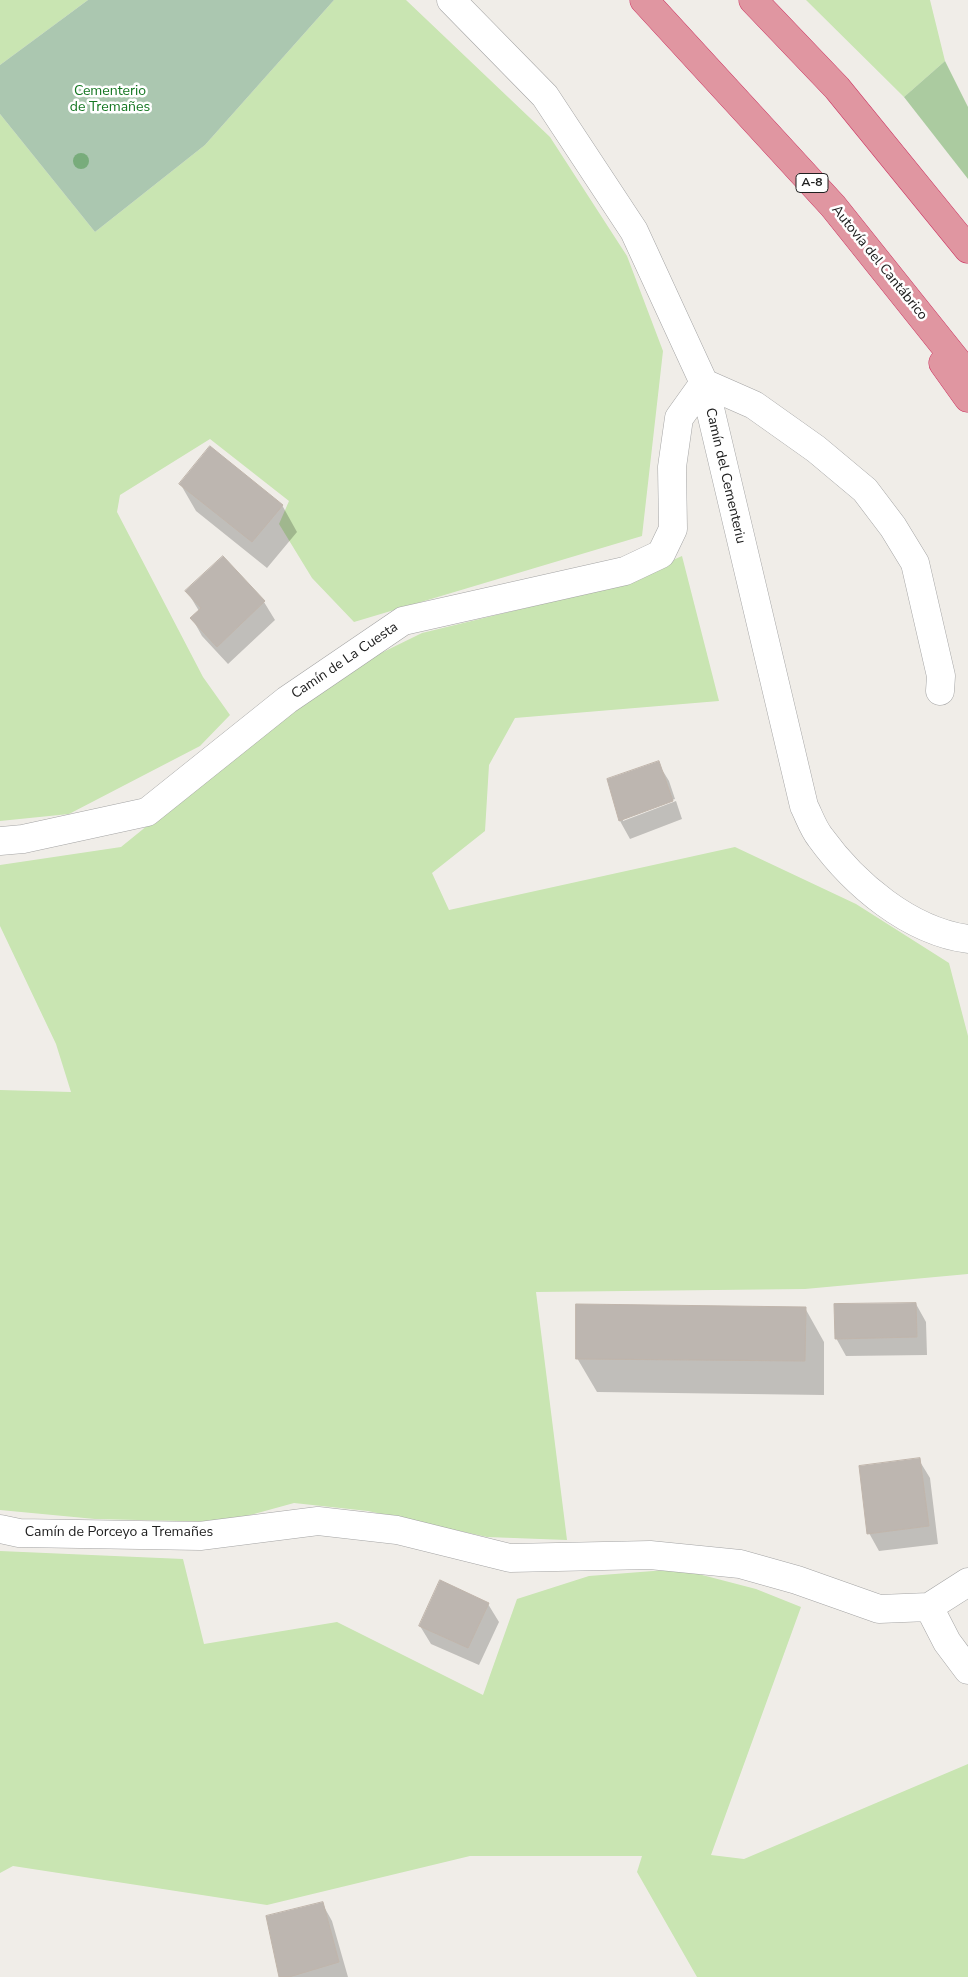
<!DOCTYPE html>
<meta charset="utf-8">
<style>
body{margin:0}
canvas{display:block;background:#f0ede8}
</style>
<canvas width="968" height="1977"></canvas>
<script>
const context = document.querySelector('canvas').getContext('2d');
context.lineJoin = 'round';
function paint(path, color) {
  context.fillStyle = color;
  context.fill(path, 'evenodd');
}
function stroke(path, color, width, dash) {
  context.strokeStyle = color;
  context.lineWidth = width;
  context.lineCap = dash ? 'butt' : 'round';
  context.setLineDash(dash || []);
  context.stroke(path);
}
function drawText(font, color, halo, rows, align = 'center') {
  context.font = font + ' "Nunito Sans",sans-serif';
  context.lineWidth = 5;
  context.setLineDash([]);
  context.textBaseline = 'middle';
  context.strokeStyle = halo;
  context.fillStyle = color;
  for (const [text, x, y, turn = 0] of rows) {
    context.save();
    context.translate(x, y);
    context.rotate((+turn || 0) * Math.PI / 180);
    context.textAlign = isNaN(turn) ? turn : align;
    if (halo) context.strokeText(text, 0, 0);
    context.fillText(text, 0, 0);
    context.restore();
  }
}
paint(new Path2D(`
 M0,0H88L0,65Z
 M334,0H406L550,137L627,256L663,351L642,536L354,622L312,578L279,524L289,501L210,439L120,495L117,512L203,677L230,715L200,746L69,814L0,821V114L95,232L205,145Z
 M806,0H930L945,61L904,97Z
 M682,556L719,701L515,718L489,765L485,831L432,873L449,910L735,847L856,904L949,963L968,1036V1274L805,1289L536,1292L567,1540L487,1537L368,1511L294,1503L225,1522L95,1519L0,1510V1090L71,1092L56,1044L0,926V865L121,847L328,679L422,633L612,587Z
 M0,1551L183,1559L204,1644L337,1622L483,1695L517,1599L589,1576L679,1569L756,1589L801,1607L711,1855L744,1859L968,1764V1977H697L637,1872L642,1856H470L267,1905L13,1866L0,1873Z`), '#c9e5b2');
paint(new Path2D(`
 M945,61L968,107V179L904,97Z`), '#abcba0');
paint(new Path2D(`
 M88,0H334L205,145L95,232L0,114V65Z`), '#abc7b0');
paint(new Path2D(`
 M181,485L282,505L297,532L267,568L196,511Z
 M223,557L264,602L275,620L228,664L202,636L192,618L199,611L187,591Z
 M658,763L669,781L675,799L623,818V821L676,801L682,819L630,839L620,821L609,780Z
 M916,1304L926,1322L927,1355L846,1356L836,1338Z
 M805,1308L824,1342V1395L597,1392L577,1358Z
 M919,1460L930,1478L938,1544L879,1551L869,1533Z
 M488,1604L499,1622L479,1665L431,1644L420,1626Z
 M322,1903L332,1921L348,1977H280Z`), '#0003');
const building = new Path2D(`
 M210,446L283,505L252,542L179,484Z
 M223,556L265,601L217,647L190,618L201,608L185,591Z
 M659,761L673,801L619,821L607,779Z
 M916,1303L917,1337L835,1339L834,1304Z
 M576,1304L806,1307L805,1361L576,1359Z
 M920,1458L929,1526L867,1534L859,1466Z
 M440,1580L489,1603L468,1648L419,1626Z
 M323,1902L339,1962L289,1977H279L266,1916Z`);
paint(building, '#bdb6b0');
stroke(building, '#c0b5ab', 1);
const street = new Path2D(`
 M451,0L545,96L634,231L704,383L804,806C809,816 813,828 820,837C854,884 909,931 968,939
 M0,841L23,839L147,812L287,700L403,621L625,571L661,554L673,529L672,467L679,418L704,383L754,405L816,449L865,490L893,527L915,563L941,676L940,691
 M0,1529L19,1533L200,1536L318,1521L397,1530L510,1558L650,1555L740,1564L797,1580L879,1609L929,1607L968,1582
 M929,1607L947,1642L968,1670`);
const highway = new Path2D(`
 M644,0L833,206L968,375
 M753,0L837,88L968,249
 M943,363L968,398`);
stroke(street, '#a4a4a4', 29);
stroke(highway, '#cc3663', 29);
stroke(street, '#fff', 28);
stroke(highway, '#e096a1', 28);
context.fillStyle = '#78ac7b';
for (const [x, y] of [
 [81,161]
]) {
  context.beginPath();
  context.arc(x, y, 8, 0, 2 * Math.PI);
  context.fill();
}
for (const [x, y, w] of [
 [812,183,32]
]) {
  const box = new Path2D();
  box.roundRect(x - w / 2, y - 9.5, w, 19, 4);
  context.fillStyle = '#fff';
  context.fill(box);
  stroke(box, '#202020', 1);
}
drawText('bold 12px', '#202020', null, [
 ["A-8",812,183]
]);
drawText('14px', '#157722', '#fff', [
 ["Cementerio",110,92],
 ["de Tremañes",110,108]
]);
drawText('14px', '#202020', '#fff', [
 ["Autovía del Cantábrico",879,263,51],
 ["Camín del Cementeriu",725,476,77],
 ["Camín de La Cuesta",345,661,-34],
 ["Camín de Porceyo a Tremañes",119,1533]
]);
</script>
